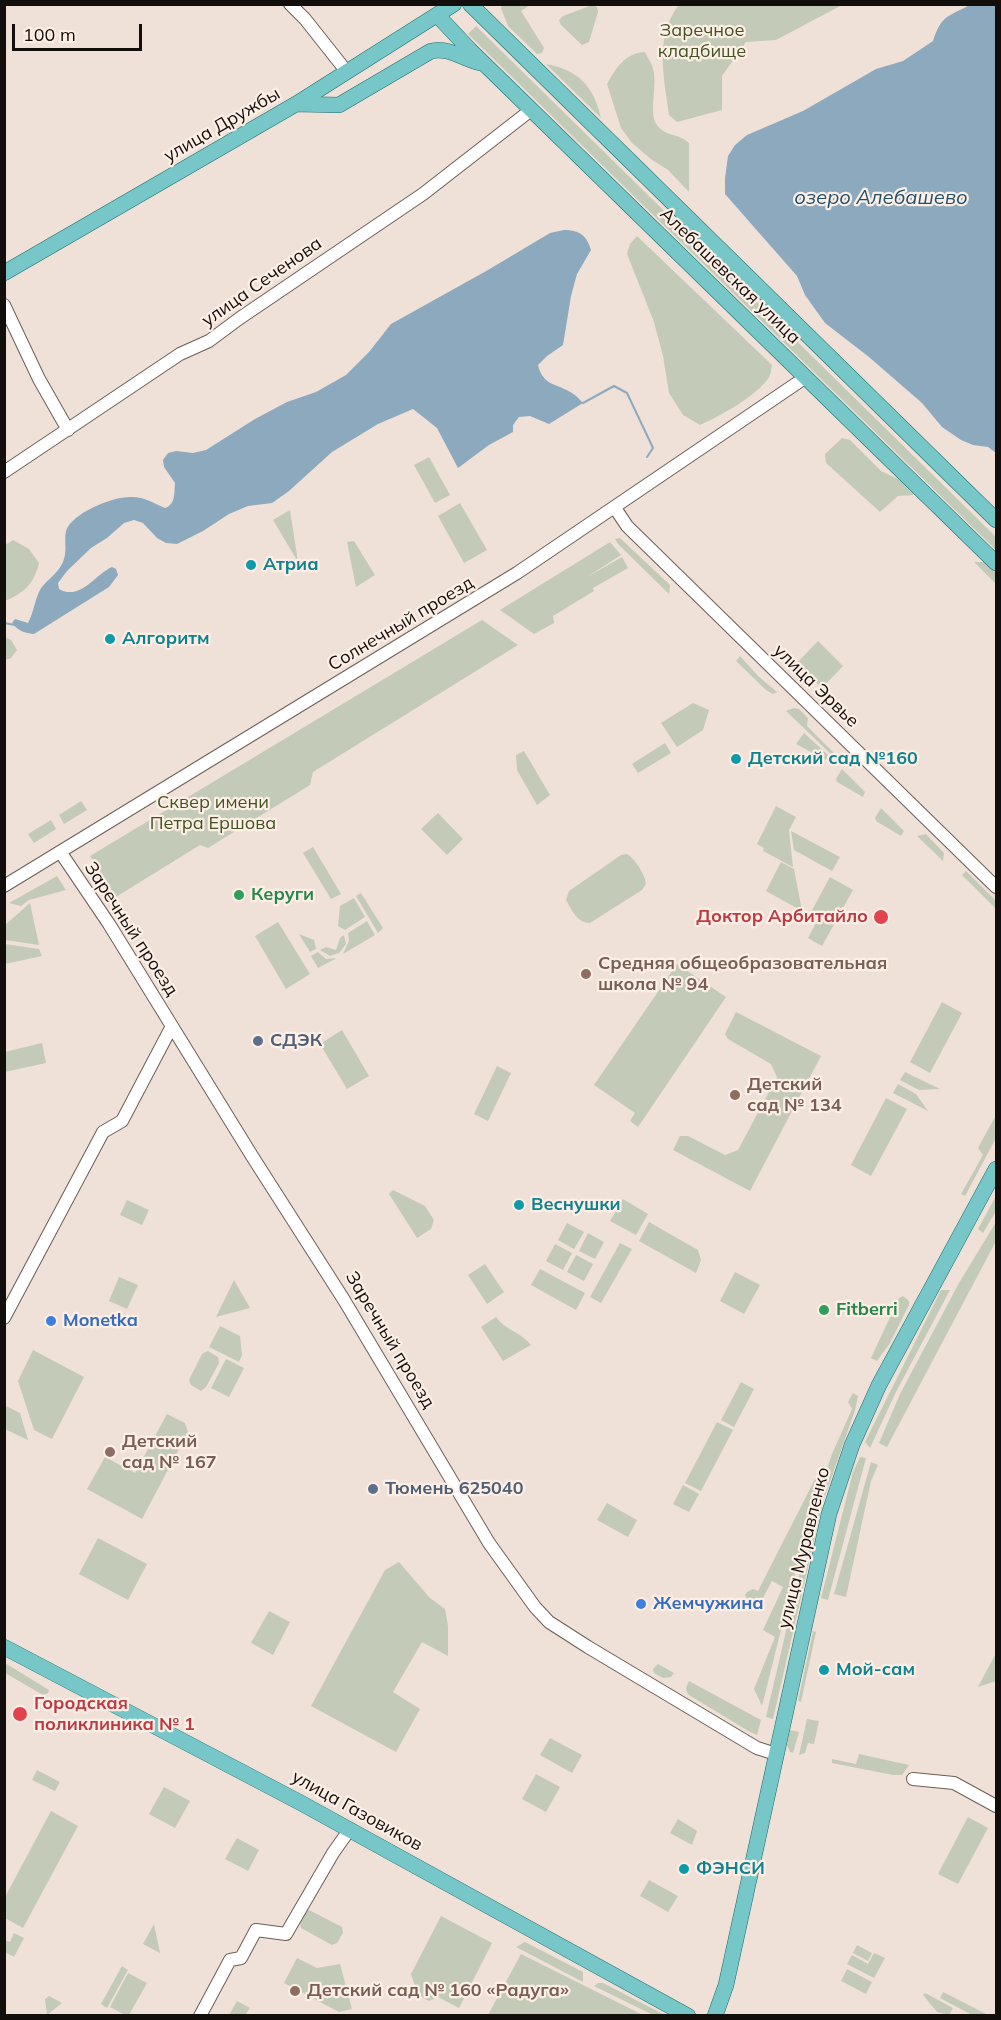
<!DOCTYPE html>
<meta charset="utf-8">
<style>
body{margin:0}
#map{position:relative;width:1001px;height:2020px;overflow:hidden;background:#f0e1d8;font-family:Mulish,sans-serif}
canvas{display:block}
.frame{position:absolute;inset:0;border:6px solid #120e0b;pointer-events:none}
.scale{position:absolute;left:12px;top:24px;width:130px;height:27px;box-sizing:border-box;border:3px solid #120e0b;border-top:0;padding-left:8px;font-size:18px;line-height:21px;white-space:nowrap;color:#120e0b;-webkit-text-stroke:4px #fdefe6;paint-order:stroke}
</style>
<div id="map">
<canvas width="1001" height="2020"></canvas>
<div class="frame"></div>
<div class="scale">100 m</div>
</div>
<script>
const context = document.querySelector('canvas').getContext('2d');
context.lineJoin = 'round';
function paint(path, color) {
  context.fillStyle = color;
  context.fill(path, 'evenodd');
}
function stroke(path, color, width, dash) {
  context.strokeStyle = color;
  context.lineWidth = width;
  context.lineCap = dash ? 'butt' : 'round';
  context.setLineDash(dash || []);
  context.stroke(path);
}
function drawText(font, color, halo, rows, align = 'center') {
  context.font = font + ' Mulish,sans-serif';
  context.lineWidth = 4.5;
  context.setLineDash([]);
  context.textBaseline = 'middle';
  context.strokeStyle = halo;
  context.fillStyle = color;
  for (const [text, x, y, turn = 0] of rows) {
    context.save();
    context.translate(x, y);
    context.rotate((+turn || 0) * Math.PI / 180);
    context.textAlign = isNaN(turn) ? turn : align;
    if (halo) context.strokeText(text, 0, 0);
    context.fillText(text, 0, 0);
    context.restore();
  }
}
paint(new Path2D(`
 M502,5H530L521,11L544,48L542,53L537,54L508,26L501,8Z
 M592,5L597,7L598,12L589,42L582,45L561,25L559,20L563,16Z
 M679,5V4L842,5L776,40L746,42L722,76V110L677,122L669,115C664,77 654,37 679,5Z
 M476,26L996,537V550L468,34Z
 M645,52C647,57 652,63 653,69C658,84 648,114 657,125C667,138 677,132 689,143V192L668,170L652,160L632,143L621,128L607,84C616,68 625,53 645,52Z
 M546,64C578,70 594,86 601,118Z
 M637,236L772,365C771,370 771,375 768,379C753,398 722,415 700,425L683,415L669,393L663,356L654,322L627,254L630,244Z
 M842,438L850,440L881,471L898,479L914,495L898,496L880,512L826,463L825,454Z
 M429,457L450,495L435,503L414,465Z
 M460,503L487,550L464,563L438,516Z
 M290,510L298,562L273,520Z
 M620,538L670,585L669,594L618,544L615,539Z
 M13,540L29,549L39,563C34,584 24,593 5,601V545Z
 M354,541L375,575L356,587L347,542Z
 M610,542L621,555L587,577L622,557L628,568L593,588L594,591L553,616L554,623L534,634L500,610Z
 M974,562H985L996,573V584Z
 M482,620L518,645L313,772L310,785L208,848L200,845L116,897L90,856Z
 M5,637L11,640L17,650L11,658L5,660Z
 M818,641L843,666L822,688L796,664Z
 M740,656L759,677L777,692L773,694L766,690L736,661Z
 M693,703L709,710L703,730L677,747L661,723Z
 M794,708L799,709L808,718L807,726L837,756L835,758L786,711Z
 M804,733L828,755L826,760L796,744Z
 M665,743L671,753L638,773L632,764Z
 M524,751L550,795L537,805L517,770L516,755Z
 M842,769L865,792L863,797L837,782L836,779Z
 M81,801L87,810L64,824L59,815Z
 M776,806L796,817L789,830L793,867L763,851L764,848L757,844Z
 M881,808L904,831L901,836L876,821L875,818Z
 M438,813L463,839L447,855L421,829Z
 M51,820L56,829L34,843L28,834Z
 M791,831L840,857L832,871L794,850Z
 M926,834L944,853L943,861L917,836Z
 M313,847L341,894L331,899L303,853Z
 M627,854C635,859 645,874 646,884L642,890L590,923C577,923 572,910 566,900L569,891L621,855Z
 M781,862L794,869L802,911L766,891Z
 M966,871L996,901V909L962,875Z
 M57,876L66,890L29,900L21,906L9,903Z
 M830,877L853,890L822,946L808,938L818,919L810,914Z
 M361,893L383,928L378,933L356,896Z
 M354,898L365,917L345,930L338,926L340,906Z
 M30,903L39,945L5,940V925Z
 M367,921L375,935L343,954L349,941L348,933Z
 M278,922L310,974L286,989L255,936Z
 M299,934L314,940L316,949L310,952Z
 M344,935L346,944L339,953L330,956L320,950L326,947L336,950L340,938Z
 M5,944L39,949L42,956L5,964Z
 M318,952L326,959L337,958L318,968L311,956Z
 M677,964L726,997L638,1127L630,1121L635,1113L594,1085Z
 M942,1002L962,1013L930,1073L910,1062Z
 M736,1012L821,1056L750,1191L673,1150L680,1136H688L725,1155L738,1150L777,1077L771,1064L728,1039L725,1034Z
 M342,1030L369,1076L347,1089L320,1044Z
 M42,1043L46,1063L5,1072V1052Z
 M497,1066L511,1073L488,1121L474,1114Z
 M905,1072L940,1089L919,1090L900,1080Z
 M898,1084L916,1094L928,1111L893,1093Z
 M886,1098L907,1109L871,1176L851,1165Z
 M996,1115V1138L965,1196L961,1194L983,1155L978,1148Z
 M393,1190L425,1206L434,1220L431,1229L417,1238L389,1194Z
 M996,1196V1211L983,1233L978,1229Z
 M623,1199L648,1214L636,1235L610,1221Z
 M127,1200L149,1210L142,1225L120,1215Z
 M649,1222L698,1250L701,1260L696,1273L639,1241Z
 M996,1222V1241L887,1447L879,1443L900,1394L959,1283Z
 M567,1223L584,1232L574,1249L558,1240Z
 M588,1233L604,1242L595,1259L579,1251Z
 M620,1243L632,1249L601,1303L590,1297Z
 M555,1244L572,1253L563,1270L546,1261Z
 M576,1255L593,1264L584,1281L567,1272Z
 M485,1264L504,1292L487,1304L468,1275Z
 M540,1269L585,1293L576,1310L531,1285Z
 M735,1272L760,1285L744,1314L720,1301Z
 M119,1277L138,1285L127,1309L109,1301Z
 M234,1280L250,1308L216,1317Z
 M941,1290H950L896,1392L870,1448L865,1442Z
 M903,1296L909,1301V1305L890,1343L877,1361L871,1358L899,1298Z
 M496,1317C505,1330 521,1332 531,1345L503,1361L481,1327Z
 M220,1326L240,1336L242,1355L239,1362L209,1347Z
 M33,1350L84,1377L52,1439L34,1430L18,1381Z
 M208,1351L218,1357L219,1363L206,1387L201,1391L191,1385L189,1380L202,1354Z
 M226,1359L244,1368L229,1397L211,1388Z
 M741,1382L754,1389L734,1427L721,1420Z
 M853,1393L858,1396L855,1410L823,1502L773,1719L766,1717L817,1498L832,1454L852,1409L848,1402Z
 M6,1406L20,1413L28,1440L5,1429V1409Z
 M167,1414L185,1423L188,1432L142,1519L87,1489L105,1457L135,1473Z
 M717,1422L733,1430L701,1491L685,1483Z
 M860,1457L866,1458L828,1600L821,1598L853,1472Z
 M871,1462L878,1465L871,1481L846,1597L834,1594Z
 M816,1477L819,1478L762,1706L754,1689L775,1637L763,1630L783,1587L772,1581L758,1607L748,1602L745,1595L747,1592L753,1589L758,1591Z
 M683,1485L699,1494L689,1512L673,1504Z
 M607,1503L637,1520L628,1537L597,1520Z
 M98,1538L147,1564L128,1600L79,1574Z
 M399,1562L430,1598L445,1609L448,1626V1656L422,1642L393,1692L420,1709L396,1752L311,1706L385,1570Z
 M269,1611L290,1622L273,1655L251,1643Z
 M813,1631L816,1632L801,1702L798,1701Z
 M996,1653V1681L978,1687Z
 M5,1663L49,1690L48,1693L43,1695L5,1673Z
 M658,1664L674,1673L671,1677L663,1678L654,1673L653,1669Z
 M689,1681L761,1720L757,1735L750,1732L689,1695C685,1690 686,1687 689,1681Z
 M807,1719L819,1721L814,1744L808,1743L805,1753L799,1755Z
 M790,1730L799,1732L793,1753L790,1752L787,1745Z
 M550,1738L582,1755L572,1773L540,1755Z
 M859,1754L909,1765L902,1775H893L832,1763V1759L856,1764Z
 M37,1770L60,1782L55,1791L32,1780Z
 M536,1774L560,1787L546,1812L522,1799Z
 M164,1787L190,1801L175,1828L149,1814Z
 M51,1811L78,1826L23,1928L5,1918V1897Z
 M968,1817L988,1828L958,1884L938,1874Z
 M678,1819L697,1831L692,1845L670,1833Z
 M237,1838L259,1850L248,1871L225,1859Z
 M649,1880L678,1896L668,1912L640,1896Z
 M309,1910L342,1927L343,1933L337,1943L332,1945L301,1928C299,1921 303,1914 309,1910Z
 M441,1916L492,1943L459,2008L438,1997L429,2001L418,1995L411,1974Z
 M154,1924L160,1953L143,1944Z
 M14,1933L24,1938L14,1957L5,1952L4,1940L10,1942Z
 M525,1942L583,1972V1982L516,1947Z
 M857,1945L872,1953L868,1961L853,1953Z
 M874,1953L885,1958L874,1978L847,1964L852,1955L868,1964Z
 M521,1954L643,2015H488Z
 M297,1958L317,1968L340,1964L352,2009L339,2012L284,1983Z
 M122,1966L128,1970L107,2008L101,2004Z
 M847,1969L872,1982L866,1994L841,1981Z
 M128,1973L147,1983L129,2015H125L110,2007Z
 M598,1983H603L665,2015H653L594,1986Z
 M943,1992L988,2015H972L940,1998Z
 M925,1993L953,2008L949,2015L937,2012L923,1995Z
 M49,1996L62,2003L47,2015L45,1999Z
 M237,2001L250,2008L245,2015H229Z`), '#c3cab8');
paint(new Path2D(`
 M972,4L996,5V453L988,447L973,445L961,440L942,427L922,403L869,357L825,323L805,295L797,276L725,194V178L728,156L735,145L747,135L803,111L876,69L903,61L933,41C941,15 949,16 972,4Z
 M564,230C580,230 587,236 591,250L577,274L571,296L563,345L547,356L538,365C543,386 556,383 572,393C576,395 580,400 583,403L549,424L530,416L519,417L513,425V432L489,445L458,468L437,428L413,409L378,424L332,452L289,491L272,503L248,506L229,514L203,531L177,544L166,543L157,538L143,523L134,520L124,523L107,538L91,548L67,571L58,583L59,589C81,601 94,575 112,567L116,569L118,575L109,587L34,634C25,633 18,631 12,623L15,619L28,623C34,612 35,598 41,588C48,579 61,571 64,559C67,550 64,540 66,531C72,513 112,497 130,497C142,496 154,503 165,508C176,504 174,493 175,483L164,467L163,460L168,453L176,451L193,453L206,450L255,419L287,402L316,392L346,375L369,352L391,324L488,270L550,233Z`), '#8ca9bd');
stroke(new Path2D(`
 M583,403L614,386L627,393L653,448L647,457
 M4,623L15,625`), '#8ca9bd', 2);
const minor = new Path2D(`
 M290,4L305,19L347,72
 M4,305L39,379L68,430
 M4,472L180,354L209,341L240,318L423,194L531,110
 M615,508L627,526L996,887
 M61,853L109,924L252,1156L344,1300L489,1543L535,1607L549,1622L588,1647L757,1748L776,1754
 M4,886L517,573L806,377
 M4,1318L103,1132L122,1121L172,1026
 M913,1779L954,1783L996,1806
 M200,2016L230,1960L241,1958L256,1930L286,1934L333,1853L350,1829`);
const major = new Path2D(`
 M470,4L996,520
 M438,16L470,50L996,563
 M296,104L339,105L431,51C450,47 462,59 480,63
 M4,273L296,104L454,4
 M4,1647L301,1803L688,2016
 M715,2016L726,1985L829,1514L852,1445L879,1385L996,1169`);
stroke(minor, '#6b5f57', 14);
stroke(major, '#196e6e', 16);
stroke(minor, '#fff', 12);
stroke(major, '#77c7c8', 15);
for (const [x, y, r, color] of [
 [251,565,6,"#0f9aa8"],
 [110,639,6,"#0f9aa8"],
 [736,759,6,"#0f9aa8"],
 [239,895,6,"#2e9e5b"],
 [881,917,8,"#e0444e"],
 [586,974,6,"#8d6e63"],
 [258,1041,6,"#5c6f8a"],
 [735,1095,6,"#8d6e63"],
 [519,1205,6,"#0f9aa8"],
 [824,1310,6,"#2e9e5b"],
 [51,1321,6,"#3f7fe0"],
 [110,1452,6,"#8d6e63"],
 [373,1489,6,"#5c6f8a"],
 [641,1604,6,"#3f7fe0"],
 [824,1670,6,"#0f9aa8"],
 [20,1714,8,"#e0444e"],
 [684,1869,6,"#0f9aa8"],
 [295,1991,6,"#8d6e63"]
]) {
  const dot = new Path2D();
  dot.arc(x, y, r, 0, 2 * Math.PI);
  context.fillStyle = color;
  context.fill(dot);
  stroke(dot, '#fdefe6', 2);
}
drawText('18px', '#445323', '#fdefe6', [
 ["Заречное",702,31],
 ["кладбище",702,52],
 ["Сквер имени",213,803],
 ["Петра Ершова",213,824]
]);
drawText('18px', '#120e0b', '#fdefe6', [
 ["улица Дружбы",222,125,-30],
 ["Алебашевская улица",730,276,44],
 ["улица Сеченова",262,282,-35],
 ["Солнечный проезд",401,624,-31],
 ["улица Эрвье",816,686,44],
 ["Заречный проезд",131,929,57],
 ["Заречный проезд",390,1340,59],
 ["улица Муравленко",804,1548,-76],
 ["улица Газовиков",357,1811,29]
]);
drawText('bold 18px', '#0d838f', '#fdefe6', [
 ["Атриа",263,565],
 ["Алгоритм",122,639],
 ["Детский сад №160",748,759],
 ["Веснушки",531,1205],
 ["Мой-сам",836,1670],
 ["ФЭНСИ",696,1869]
], 'left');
drawText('bold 18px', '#27864d', '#fdefe6', [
 ["Керуги",251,895],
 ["Fitberri",836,1310]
], 'left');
drawText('bold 18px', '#be3a42', '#fdefe6', [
 ["Доктор Арбитайло",868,917],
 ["Городская",34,1704,"left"],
 ["поликлиника № 1",34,1725,"left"]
], 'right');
drawText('bold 18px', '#785e54', '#fdefe6', [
 ["Средняя общеобразовательная",598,964],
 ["школа № 94",598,985],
 ["Детский",747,1085],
 ["сад № 134",747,1106],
 ["Детский",122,1442],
 ["сад № 167",122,1463],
 ["Детский сад № 160 «Радуга»",307,1991]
], 'left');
drawText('bold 18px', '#4e5e75', '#fdefe6', [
 ["СДЭК",270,1041],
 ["Тюмень 625040",385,1489]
], 'left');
drawText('bold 18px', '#366cbe', '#fdefe6', [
 ["Monetka",63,1321],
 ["Жемчужина",653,1604]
], 'left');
drawText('italic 20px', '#1e516e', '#fdefe6', [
 ["озеро Алебашево",881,198]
]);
</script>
